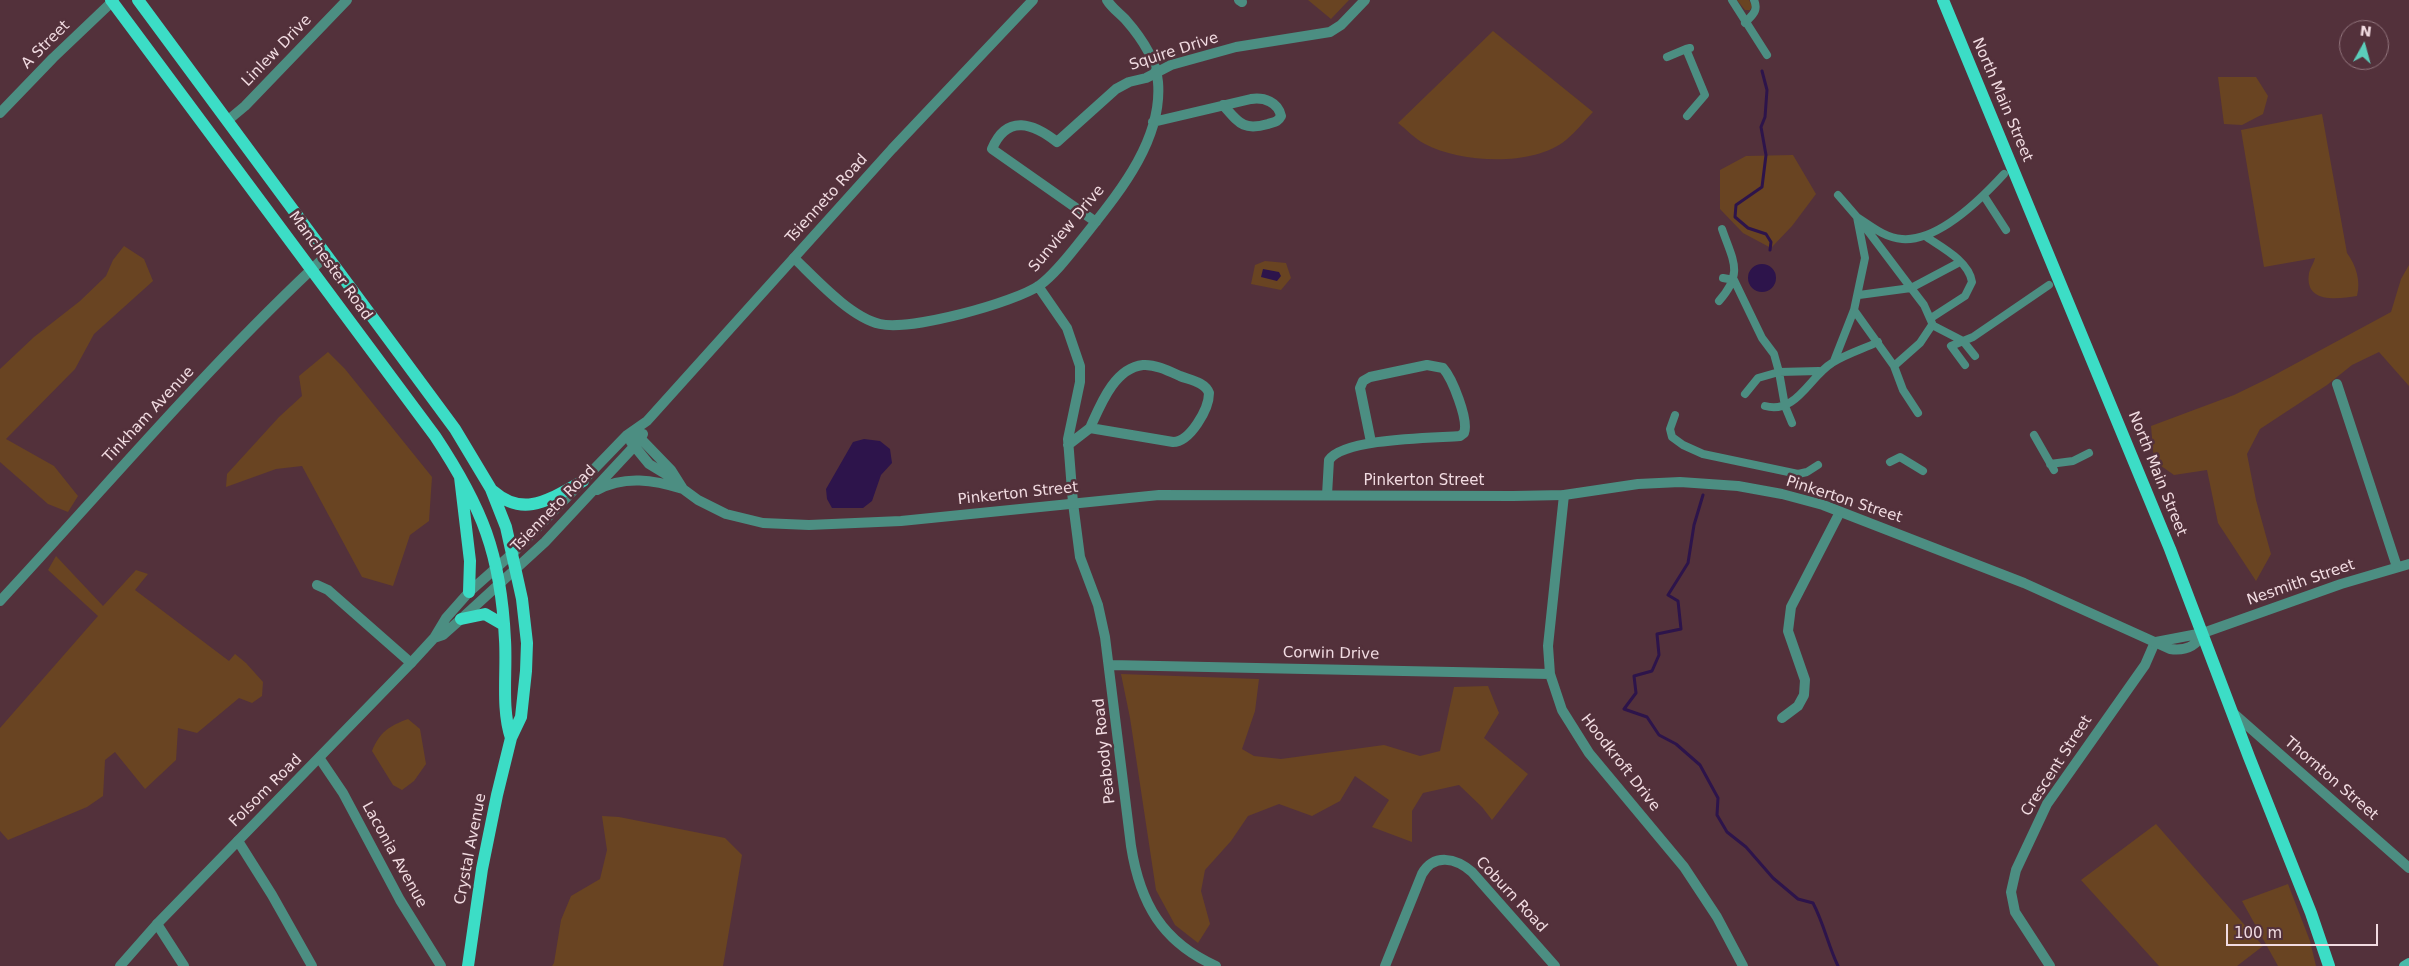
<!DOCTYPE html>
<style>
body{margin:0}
#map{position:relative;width:2409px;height:966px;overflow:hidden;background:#53313b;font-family:"DejaVu Sans",sans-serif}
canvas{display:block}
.north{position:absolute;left:2339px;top:20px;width:50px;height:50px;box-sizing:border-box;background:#53313b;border:1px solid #92757d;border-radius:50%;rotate:7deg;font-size:14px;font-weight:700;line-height:20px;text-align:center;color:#f1dbe1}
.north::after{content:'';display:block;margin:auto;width:18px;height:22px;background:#5bcebb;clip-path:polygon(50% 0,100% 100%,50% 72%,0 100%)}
.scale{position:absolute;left:2226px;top:924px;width:152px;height:22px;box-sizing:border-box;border:2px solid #f1dbe1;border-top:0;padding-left:6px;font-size:15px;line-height:18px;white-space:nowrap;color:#f1dbe1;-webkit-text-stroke:4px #53313b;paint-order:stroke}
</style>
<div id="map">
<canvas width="2409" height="966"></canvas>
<div class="north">N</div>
<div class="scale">100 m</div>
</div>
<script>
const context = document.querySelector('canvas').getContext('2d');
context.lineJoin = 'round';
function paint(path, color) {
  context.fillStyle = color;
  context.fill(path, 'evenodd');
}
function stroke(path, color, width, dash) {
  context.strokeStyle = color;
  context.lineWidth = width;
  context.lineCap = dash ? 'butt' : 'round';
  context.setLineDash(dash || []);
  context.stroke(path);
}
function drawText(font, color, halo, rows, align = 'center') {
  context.font = font + ' "DejaVu Sans",sans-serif';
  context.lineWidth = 5;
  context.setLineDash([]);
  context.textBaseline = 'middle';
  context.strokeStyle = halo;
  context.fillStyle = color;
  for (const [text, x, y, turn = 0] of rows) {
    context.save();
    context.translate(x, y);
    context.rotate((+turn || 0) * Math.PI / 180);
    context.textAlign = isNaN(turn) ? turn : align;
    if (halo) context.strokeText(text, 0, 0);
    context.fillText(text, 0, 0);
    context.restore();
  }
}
paint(new Path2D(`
 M1308,0H1349L1331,19Z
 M1737,0H1749L1752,6L1750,10H1745Z
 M1493,31L1593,112C1584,121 1576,132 1566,140C1533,167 1461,163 1425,144C1415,139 1406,129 1398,123Z
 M2218,77H2256L2268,96L2263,114L2242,125L2224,124Z
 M2322,114L2347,253C2356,265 2361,281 2357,296C2338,299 2304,304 2309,273C2310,268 2314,263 2315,258L2264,267L2241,130Z
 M1793,155L1816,194L1792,226L1771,248L1743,233L1720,209V170L1746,156Z
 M124,246L144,259L153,281L94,334L75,369L6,439L54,466L78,496L68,512L48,504L0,462V369L34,337L80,301L106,276L113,260Z
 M1265,261L1286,263L1291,278L1281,290L1251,284L1255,265Z
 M2409,265V386L2379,352L2352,365L2327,385L2260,429L2247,454L2256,500L2271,554L2256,581L2218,523L2207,470L2174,475L2154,461L2151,426L2234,395L2269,378L2391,312L2401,279Z
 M328,352L345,369L432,477L429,521L410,535L393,586L362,577L302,466L276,469L226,487L227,474L279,417L302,396L299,376Z
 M56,556L103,606L136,570L148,574L135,590L229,661L235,654L246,663L263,682L262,696L252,703L239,698L197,733L178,728L176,760L145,789L115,752L105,760L103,796L87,807L8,840L0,831V728L98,616L48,570Z
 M1121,674L1259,679L1255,711L1242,749L1254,756L1281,759L1384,745L1420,756L1440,751L1454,687L1488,686L1499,713L1484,738L1528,774L1492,820L1482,807L1459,785L1423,793L1412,811V842L1372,827L1389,800L1355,776L1340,801L1312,816L1279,804L1248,816L1231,841L1205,870L1201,891L1210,924L1198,943L1175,925L1156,890L1130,718Z
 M408,719L420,729L426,764L414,781L402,790L393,785L372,751C380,732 389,726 408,719Z
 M602,816L619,817L725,838L742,855L723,966H552L554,963L561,920L571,896L600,879L607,850Z
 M2156,824L2263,946L2237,966H2159L2081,880Z
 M2288,884L2310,941L2316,966H2278L2242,901Z`), '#694422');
paint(new Path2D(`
 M1748 278a14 14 0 1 1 28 0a14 14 0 1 1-28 0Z
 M1263,269L1279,272L1281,276L1277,281L1261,277Z
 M864,439L880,441L890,449L892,463L881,475L872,501L863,508H832L827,499L826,489L853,442Z`), '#2d144b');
stroke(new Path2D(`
 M1762,71L1767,90L1765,117L1761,127L1766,155L1762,187L1736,205L1735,217L1748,228L1766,234L1771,242L1770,250
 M1703,495L1694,525L1688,563L1668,595L1678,601L1681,629L1657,634L1659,655L1652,671L1634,676L1636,693L1624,709L1647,717L1659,735L1676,744L1700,765L1718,798L1717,815L1727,832L1746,847L1773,878L1798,899L1813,903C1824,924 1828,945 1838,966`), '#2d144b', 3);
stroke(new Path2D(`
 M1732,0L1767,55
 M1745,23C1752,15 1759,11 1754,0
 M1667,57L1686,49
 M1687,116L1705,95L1686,49L1690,48
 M1838,195L1857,217L1865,258L1854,310L1894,366L1903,390L1918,413
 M1984,196L2006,230
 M1857,217C1871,226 1885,238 1902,239C1938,242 1982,198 2004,174
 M1925,236C1941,247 1969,261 1972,282L1965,296L1931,318
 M1723,278L1734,280L1762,338L1774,354L1779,372L1819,371
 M1859,295L1911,288L1862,223
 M1719,301C1744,273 1733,261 1722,229
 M1932,323L1924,305L1911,288L1960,262
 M1834,361L1854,310
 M1965,365L1951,346L1973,337L2049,285
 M1894,366L1920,343L1932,325L1963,341L1975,356
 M1745,394L1758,378L1779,372L1785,406L1792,423
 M1765,406C1796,415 1810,376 1832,363C1846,354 1863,349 1878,342
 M1675,415L1670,429L1672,437L1683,445L1703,454L1798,474L1807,472L1818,465
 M2034,435L2054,470
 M1890,462L1900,457L1923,471
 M2050,464L2073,461L2089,453`), '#4c8e82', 8);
stroke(new Path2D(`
 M1239,0L1242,2
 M0,113L53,58L114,0
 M1153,122L1251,99C1264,97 1278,102 1281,116C1278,122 1274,122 1268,124C1243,131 1239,123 1223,105
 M1096,222L992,149C1007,113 1034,124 1057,142L1116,89L1129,82L1146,78L1171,65L1236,47L1330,32L1341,25L1365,0
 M794,258C816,279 850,317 880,324C910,331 1014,303 1040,285C1056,273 1070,254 1083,238C1117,195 1163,141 1158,82C1156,58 1140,36 1125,19C1119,13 1111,7 1107,0
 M1038,286L1067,328L1080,366V382L1068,439L1073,503L1080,557L1098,605L1105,637L1131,846C1140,903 1162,942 1216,966
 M2337,384L2397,567
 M1068,445L1090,428L1173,442C1190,442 1209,409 1209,393C1205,382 1190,380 1180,376C1169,371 1155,364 1143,365C1114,368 1100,406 1090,428
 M1327,495L1329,460C1344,438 1433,438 1460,436L1464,433C1469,420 1452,378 1443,368L1427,365L1370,377L1363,381L1360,388L1371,442
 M1564,495L1548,646L1550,674L1562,710L1589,753L1684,867L1717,917L1743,966
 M317,585L328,590L411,663
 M0,601C108,485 210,363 327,255
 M2203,633L2341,584L2409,564
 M1110,665L1550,674
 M2232,712L2409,868
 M1782,718L1798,706L1804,695L1805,680L1788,631L1791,607L1840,512
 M320,759L343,793L400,900L441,966
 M238,841L272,895L312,966
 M157,924L184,966
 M1385,966L1422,874C1434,853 1456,858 1472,872L1555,966
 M2050,966L2015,912L2011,892L2016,870L2047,804L2145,665L2155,642`), '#4c8e82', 10);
stroke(new Path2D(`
 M227,121L245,106L347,0
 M627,435L641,439L671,470L683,489L698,500L726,514L763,523L809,525L901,521L1159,495L1513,496L1564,495L1638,484L1680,482L1738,486L1782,494L1823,505L2024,583L2170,649C2185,651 2196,647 2203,633
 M631,442L649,464L677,481
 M597,490C625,475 654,480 683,489
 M434,638L443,635L461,619L545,542L641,439L643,434
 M2156,642L2203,633
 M120,966L157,924L411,663L434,638L446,618L469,592L513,553L627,435L647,421L892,149L1033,0`), '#4c8e82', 10);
stroke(new Path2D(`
 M2404,966L2409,963`), '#48bba9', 10);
stroke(new Path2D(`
 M111,0L435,436C482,507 501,554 505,640C507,672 501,708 511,738
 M138,0L455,429L491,489L506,527L522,599L527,643L526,671L521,717L511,738L497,795L482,869L468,966
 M1943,0L2170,549L2249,757L2311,913L2329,966
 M460,477L470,561L469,592
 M493,491C525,519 551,498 583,481
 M461,619L485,614L504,625`), '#3cddc6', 12);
drawText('15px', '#f1dbe1', '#53313b', [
 ["A Street",46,45,-45],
 ["Linlew Drive",277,51,-46],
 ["Squire Drive",1174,52,-18],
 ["North Main Street",2002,100,67],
 ["Tsienneto Road",827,199,-48],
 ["Sunview Drive",1067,229,-50],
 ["Manchester Road",330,266,54],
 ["Tinkham Avenue",149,415,-47],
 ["North Main Street",2157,474,68],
 ["Pinkerton Street",1424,481],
 ["Pinkerton Street",1018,494,-6],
 ["Pinkerton Street",1844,500,18],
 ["Tsienneto Road",554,509,-46],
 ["Nesmith Street",2301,583,-19],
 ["Corwin Drive",1331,654,1],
 ["Peabody Road",1105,751,-96],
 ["Hoodkroft Drive",1620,763,52],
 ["Crescent Street",2057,766,-57],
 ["Thornton Street",2331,779,41],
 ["Folsom Road",266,791,-45],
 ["Crystal Avenue",471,849,-79],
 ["Laconia Avenue",394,855,61],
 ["Coburn Road",1511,895,47]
]);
</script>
